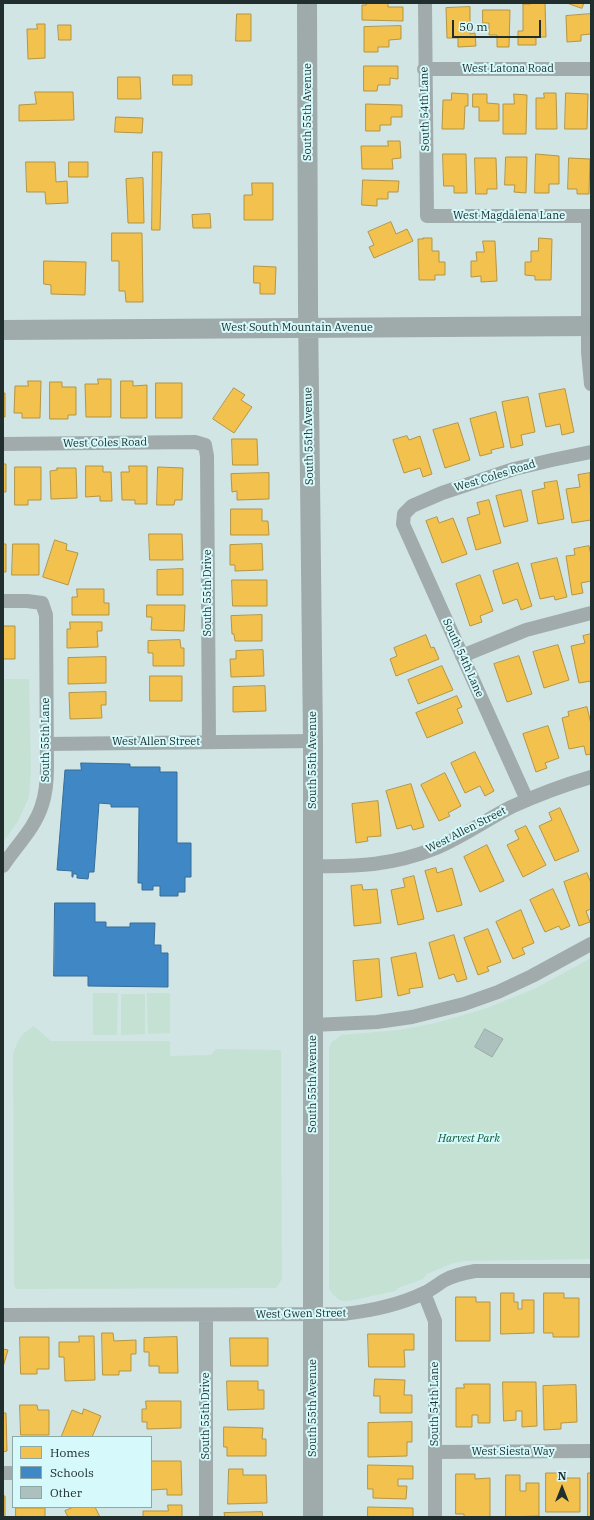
<!DOCTYPE html>
<style>
body{margin:0}
#map{position:relative;width:594px;height:1520px;overflow:hidden;background:#d1e5e5;font-family:"IBM Plex Serif",serif}
canvas{display:block}
.frame{position:absolute;inset:0;border:4px solid #202e2e;pointer-events:none}
.legend{position:absolute;left:12px;top:1436px;width:140px;height:72px;box-sizing:border-box;background:#d6fafb;border:1px solid #8da8a9;margin:0;padding:5px 7px;list-style:none;font-size:12px;color:#202e2e}
.legend li{display:flex;align-items:center;gap:8px;height:20px}
.legend b{width:20px;border:1px solid #8da8a9}
.north{position:absolute;left:542px;top:1468px;width:40px;height:40px;-webkit-text-stroke:3px #d6fafb;paint-order:stroke;rotate:0deg;font-size:11px;font-weight:700;line-height:16px;text-align:center;color:#202e2e}
.north::after{content:'';display:block;margin:auto;width:14px;height:18px;background:#202e2e;clip-path:polygon(50% 0,100% 100%,50% 72%,0 100%)}
.scale{position:absolute;left:452px;top:20px;width:89px;height:18px;box-sizing:border-box;border:2px solid #202e2e;border-top:0;padding-left:5px;font-size:12px;line-height:14px;white-space:nowrap;color:#202e2e;-webkit-text-stroke:3px #d6fafb;paint-order:stroke}
</style>
<div id="map">
<canvas width="594" height="1520"></canvas>
<div class="frame"></div>
<ul class="legend">
<li><b style="height:11px;background:#f2c14e"></b>Homes</li>
<li><b style="height:11px;background:#3f88c5"></b>Schools</li>
<li><b style="height:11px;background:#acc0bd"></b>Other</li>
</ul>
<div class="north">N</div>
<div class="scale">50 m</div>
</div>
<script>
const context = document.querySelector('canvas').getContext('2d');
context.lineJoin = 'round';
function paint(path, color) {
  context.fillStyle = color;
  context.fill(path, 'evenodd');
}
function stroke(path, color, width, dash) {
  context.strokeStyle = color;
  context.lineWidth = width;
  context.lineCap = dash ? 'butt' : 'round';
  context.setLineDash(dash || []);
  context.stroke(path);
}
function drawText(font, color, halo, rows, align = 'center') {
  context.font = font + ' "IBM Plex Serif",serif';
  context.lineWidth = 4;
  context.setLineDash([]);
  context.textBaseline = 'middle';
  context.strokeStyle = halo;
  context.fillStyle = color;
  for (const [text, x, y, turn = 0] of rows) {
    context.save();
    context.translate(x, y);
    context.rotate((+turn || 0) * Math.PI / 180);
    context.textAlign = isNaN(turn) ? turn : align;
    if (halo) context.strokeText(text, 0, 0);
    context.fillText(text, 0, 0);
    context.restore();
  }
}
paint(new Path2D(`
 M3,679H29L31,772L29,797L18,821L3,842Z
 M591,958V1259L465,1261L453,1263L427,1274L423,1279L398,1288L395,1291L349,1301C338,1302 335,1297 329,1289V1049L331,1043L341,1035L399,1030L436,1023L487,1008L536,988Z
 M93,993H118L117,1035H93Z
 M147,993H170V1033L148,1034Z
 M121,994H145V1034L121,1035Z
 M34,1026L51,1041H170V1056L211,1055L216,1049L281,1050L282,1279L276,1288L16,1289L14,1285L13,1054C19,1038 20,1035 34,1026Z`), '#c4e1d4');
const homes = new Path2D(`
 M366,3H388V7H403V21L362,20V5H366Z
 M530,3H545L546,37H536V45H518V31H523V4H530Z
 M567,3H584L582,8Z
 M470,7V34L475,33L476,46L458,47V38H447L446,8Z
 M483,10H510L509,47H497V35H489V23H483Z
 M237,14H251V41H236Z
 M591,14V34L581,35V41L567,42L566,16Z
 M37,24H45V58L28,59L27,29H37Z
 M58,25H71V40H59Z
 M401,26V39L389,40V47H378V52H364V27Z
 M364,66H398V79L390,78V85H378L377,91H364Z
 M173,75H192V85H173Z
 M118,77H140L141,99H118Z
 M35,92H73L74,120L19,121V105L36,104Z
 M452,93L468,94V106H465L464,129H442L443,100H451Z
 M544,93H556L557,129H536V98H544Z
 M566,93L588,94L587,129H565Z
 M473,94H487V103L499,104V121H479V107H473Z
 M514,94L527,95L526,134H503V104H514Z
 M366,104L402,105V117H391V125H380V131H366Z
 M116,117L143,118L142,133L115,132Z
 M388,141H400L401,158L392,159L393,169H362L361,146H388Z
 M153,152H162L160,230H152Z
 M443,154H466L467,193H454V186H444Z
 M536,154L559,156V184H549V193H535Z
 M506,157H527L526,193L514,192L515,185H505Z
 M475,158H496L497,189H487V194H476Z
 M569,158L590,159L589,194H577V189H568Z
 M26,162H55L56,182L67,181L68,203L46,204L45,192H27Z
 M69,162H88V177H69Z
 M143,178L144,223H128L126,179Z
 M363,180L399,181L398,192H388V199H377V206L362,205Z
 M252,183H273V220H244V195H252Z
 M210,214L211,228H193L192,215Z
 M391,222L396,234L407,229L413,241L374,258L369,247L374,245L368,232Z
 M112,233H142L143,302H126L125,291H119V261H112Z
 M423,238H432V251H439V262H445V275H435V280H419L418,239H423Z
 M539,238L552,239L551,280H535V276L525,275V262H531V251H538Z
 M483,241H495L497,281L481,282V276L471,277V261H477L476,252H484Z
 M44,261L86,262L85,295L51,294V285L44,284Z
 M254,266L276,267L275,294H260V283H254Z
 M98,379H111V417H86L85,384H98Z
 M28,381H41L40,418H22V413H14L15,386H28Z
 M121,381H133V386L147,385V418H121Z
 M50,382H62V387H76V415H68V419H50Z
 M156,383H182V418H156Z
 M234,388L245,395L241,400L252,407L234,433L213,419Z
 M565,389L574,432L562,435L560,424L546,427L539,394Z
 M3,393H5V417H3Z
 M528,397L535,432L521,435L523,445L511,448L502,402Z
 M496,412L504,447L491,450L492,453L480,456L470,419Z
 M458,423L470,460L445,468L433,430Z
 M407,436L409,440L420,436L432,474L423,477L420,468L404,473L393,440Z
 M232,439H257L258,465H233Z
 M3,464H6V492H3Z
 M86,466H103V472H111L112,501H100V496L86,497Z
 M129,466H147V504H135V500H122L121,472H129Z
 M15,467H41V500H28V505H15Z
 M158,467L183,468L182,500H175L174,505H157Z
 M57,468H76L77,498L51,499L50,471L57,470Z
 M269,473V499L237,500V491L232,492L231,474Z
 M590,473L591,520L572,523L566,489L580,487L578,475Z
 M557,481L564,519L538,524L532,491L545,488L544,483Z
 M521,490L528,521L504,527L496,496Z
 M489,500L501,543L476,550L467,518L480,514L477,503Z
 M231,509H262V521H268L269,535H231Z
 M437,517L439,523L453,518L467,554L442,563L426,521Z
 M149,534H182L183,560H150Z
 M55,540L67,544L66,550L78,553L68,585L43,577Z
 M3,544H6V572H3Z
 M13,544H39V575H12Z
 M262,544L263,570L235,571V565H230V545Z
 M589,546L591,556V581L581,583L583,593L572,595L566,556L575,555L574,549Z
 M557,558L567,597L555,600L554,596L540,599L531,564Z
 M518,563L532,606L521,610L517,599L503,604L493,571Z
 M183,569V595H157V570Z
 M480,575L493,611L480,616L482,622L470,626L456,584Z
 M232,580H267V606H233Z
 M77,589H104V603H109V615H72V597H77Z
 M147,605H185L184,631L151,630L152,617H147Z
 M262,615V641H235L234,634H232L231,616Z
 M70,622H102V631H97L98,647L67,648V629H70Z
 M3,626H15V659H3Z
 M591,634V681L579,683L571,646L585,643L583,636Z
 M426,635L431,648L434,647L439,659L396,676L390,659L397,656L394,648Z
 M180,640L181,648H184V666H153V653H148V641Z
 M558,645L569,680L544,688L533,652Z
 M263,650L264,676L231,677L230,659H236V651Z
 M519,656L532,694L507,702L494,664Z
 M106,657V683L68,684V658Z
 M442,666L453,690L418,704L408,680Z
 M150,676H182V701H150Z
 M265,686L266,711L233,712V687Z
 M106,692V705H101L102,718L70,719L69,693Z
 M457,696L462,707L457,709L463,723L427,738L416,713Z
 M587,707L591,724V754L586,755L584,746L569,749L562,718L569,716L568,712Z
 M548,726L559,758L545,763L547,768L536,772L523,734Z
 M475,752L494,791L485,796L480,786L465,793L451,763Z
 M445,773L461,806L448,813L450,816L439,821L421,785Z
 M411,784L424,827L413,830L411,825L397,829L386,791Z
 M378,801L381,836L367,837L368,841L356,843L352,804Z
 M560,808L579,851L555,861L539,826L552,820L549,813Z
 M526,826L546,865L523,877L507,845L519,839L515,831Z
 M487,845L504,881L480,892L464,857Z
 M436,868L437,873L452,868L462,905L437,912L425,871Z
 M587,873L591,883V909L586,911L590,922L579,926L564,882Z
 M414,876L424,919L398,925L391,890L405,887L403,879Z
 M362,885L363,890L377,889L381,923L354,926L351,886Z
 M553,889L570,926L561,930L559,926L545,932L530,900Z
 M521,910L534,943L522,948L525,954L513,959L496,922Z
 M488,929L501,962L487,967L489,971L478,975L464,938Z
 M454,935L467,979L457,982L454,974L439,979L429,943Z
 M416,953L423,987L409,989L410,993L398,996L391,958Z
 M379,959L382,997L356,1001L353,961Z
 M501,1293H514V1302H518V1309H522V1300H534V1333L501,1334Z
 M544,1293H564V1298H579V1337H553V1333H544Z
 M456,1297H476V1302H490V1341H456Z
 M102,1333H113L114,1341L136,1340V1354H131V1371H119V1375H103Z
 M368,1334H414V1350H404L405,1367H369Z
 M79,1336H94L95,1380L65,1381L64,1357H59V1342H79Z
 M20,1337H49V1369H37V1374H21Z
 M177,1337L178,1373H159V1366H149V1352H144V1338Z
 M230,1338H268V1366H231Z
 M3,1349L8,1350L3,1367Z
 M375,1379L405,1380L404,1395H412V1413H380V1396H374Z
 M227,1381H258V1390H264V1409L228,1410Z
 M503,1382H536L537,1426L522,1427V1411H516V1420L504,1421Z
 M464,1384H490V1423H478V1415H472V1427H456V1388H464Z
 M576,1385L577,1422L561,1423V1429L544,1430L543,1386Z
 M146,1401H181V1428L147,1429V1422H142V1409H146Z
 M20,1405H37L38,1410H49V1435H21Z
 M84,1409L101,1416L92,1437H61L72,1410L82,1414Z
 M3,1413H6L7,1451L3,1452Z
 M412,1422V1442H407V1456L368,1457V1423Z
 M224,1427L263,1428L262,1439H266V1456H227V1447H224Z
 M151,1461H181L182,1495H167V1489L151,1490Z
 M368,1465L413,1466V1479H398V1486H407L406,1499L373,1498V1489H368Z
 M229,1469H243V1475H266L267,1503L228,1504Z
 M546,1473H565V1478H580V1512H546Z
 M588,1473H591V1517H588Z
 M456,1474H475V1479L490,1478V1517H464V1514H456Z
 M506,1475H520V1491H526V1483H539V1516L506,1517Z
 M3,1496H5V1517H3Z
 M168,1505H182V1517H143V1511H168Z
 M74,1507H95L100,1517H68L65,1511Z
 M368,1507L413,1508V1517H368Z
 M16,1508H45V1517H16Z
 M262,1512L263,1517H225L224,1513Z`);
paint(homes, '#f2c14e');
stroke(homes, '#b39544', 1);
const schools = new Path2D(`
 M81,763L130,764V767H160V772H177V843H191V877H185V892H178V896H160V886H153V890H142V883H138L139,807H111V804L99,803L94,872H89L88,879L77,878V874H73V877H72V871L57,870L65,770H81Z
 M55,903H95V922H106V927H130V923H155L154,945H161V953H168V987L88,986V976H54Z`);
paint(schools, '#3f88c5');
stroke(schools, '#366d98', 1);
const building = new Path2D(`
 M485,1029L503,1039L492,1057L475,1047Z`);
paint(building, '#acc0bd');
stroke(building, '#9ba9a8', 1);
stroke(new Path2D(`
 M425,3L427,216H591
 M424,69H591
 M588,216V352L591,384
 M3,444L195,442L205,445L207,456L209,742
 M3,601H27L42,603L46,615L47,768C47,781 46,793 42,805C35,828 16,846 3,866
 M462,656L526,630L591,613
 M47,744L313,741
 M527,800L403,524L404,514L412,506L442,493L514,469L552,460L591,452
 M313,866C357,867 394,865 436,848C462,837 486,820 511,807C537,795 564,785 591,777
 M313,1025L377,1022L412,1017L464,1004L498,992L532,976L591,944
 M424,1293L435,1321V1517
 M3,1315L343,1314C370,1311 399,1305 424,1293C431,1290 438,1284 445,1280C454,1275 464,1273 475,1271H591
 M206,1315V1517
 M436,1452L591,1451
 M3,1473H13`), '#a2abac', 14);
stroke(new Path2D(`
 M307,3L308,307L313,741V1517
 M3,330L591,326`), '#9faaab', 20);
drawText('11px', '#202e2e', '#d6fafb', [
 ["West Latona Road",508,69],
 ["South 54th Lane",425,109,-91],
 ["South 55th Avenue",308,112,-90],
 ["West Magdalena Lane",509,216],
 ["West South Mountain Avenue",297,328],
 ["South 55th Avenue",309,436,-91],
 ["West Coles Road",105,443,-1],
 ["West Coles Road",495,476,-17],
 ["South 55th Drive",208,593,-90],
 ["South 54th Lane",463,658,66],
 ["South 55th Lane",46,740,-90],
 ["West Allen Street",156,742],
 ["South 55th Avenue",313,760,-90],
 ["West Allen Street",466,830,-27],
 ["South 55th Avenue",313,1084,-90],
 ["West Gwen Street",301,1314,-1],
 ["South 54th Lane",435,1404,-90],
 ["South 55th Avenue",313,1408,-90],
 ["South 55th Drive",206,1416,-90],
 ["West Siesta Way",513,1452]
]);
drawText('italic 11px', '#095432', '#d6fafb', [
 ["Harvest Park",469,1139]
]);
</script>
